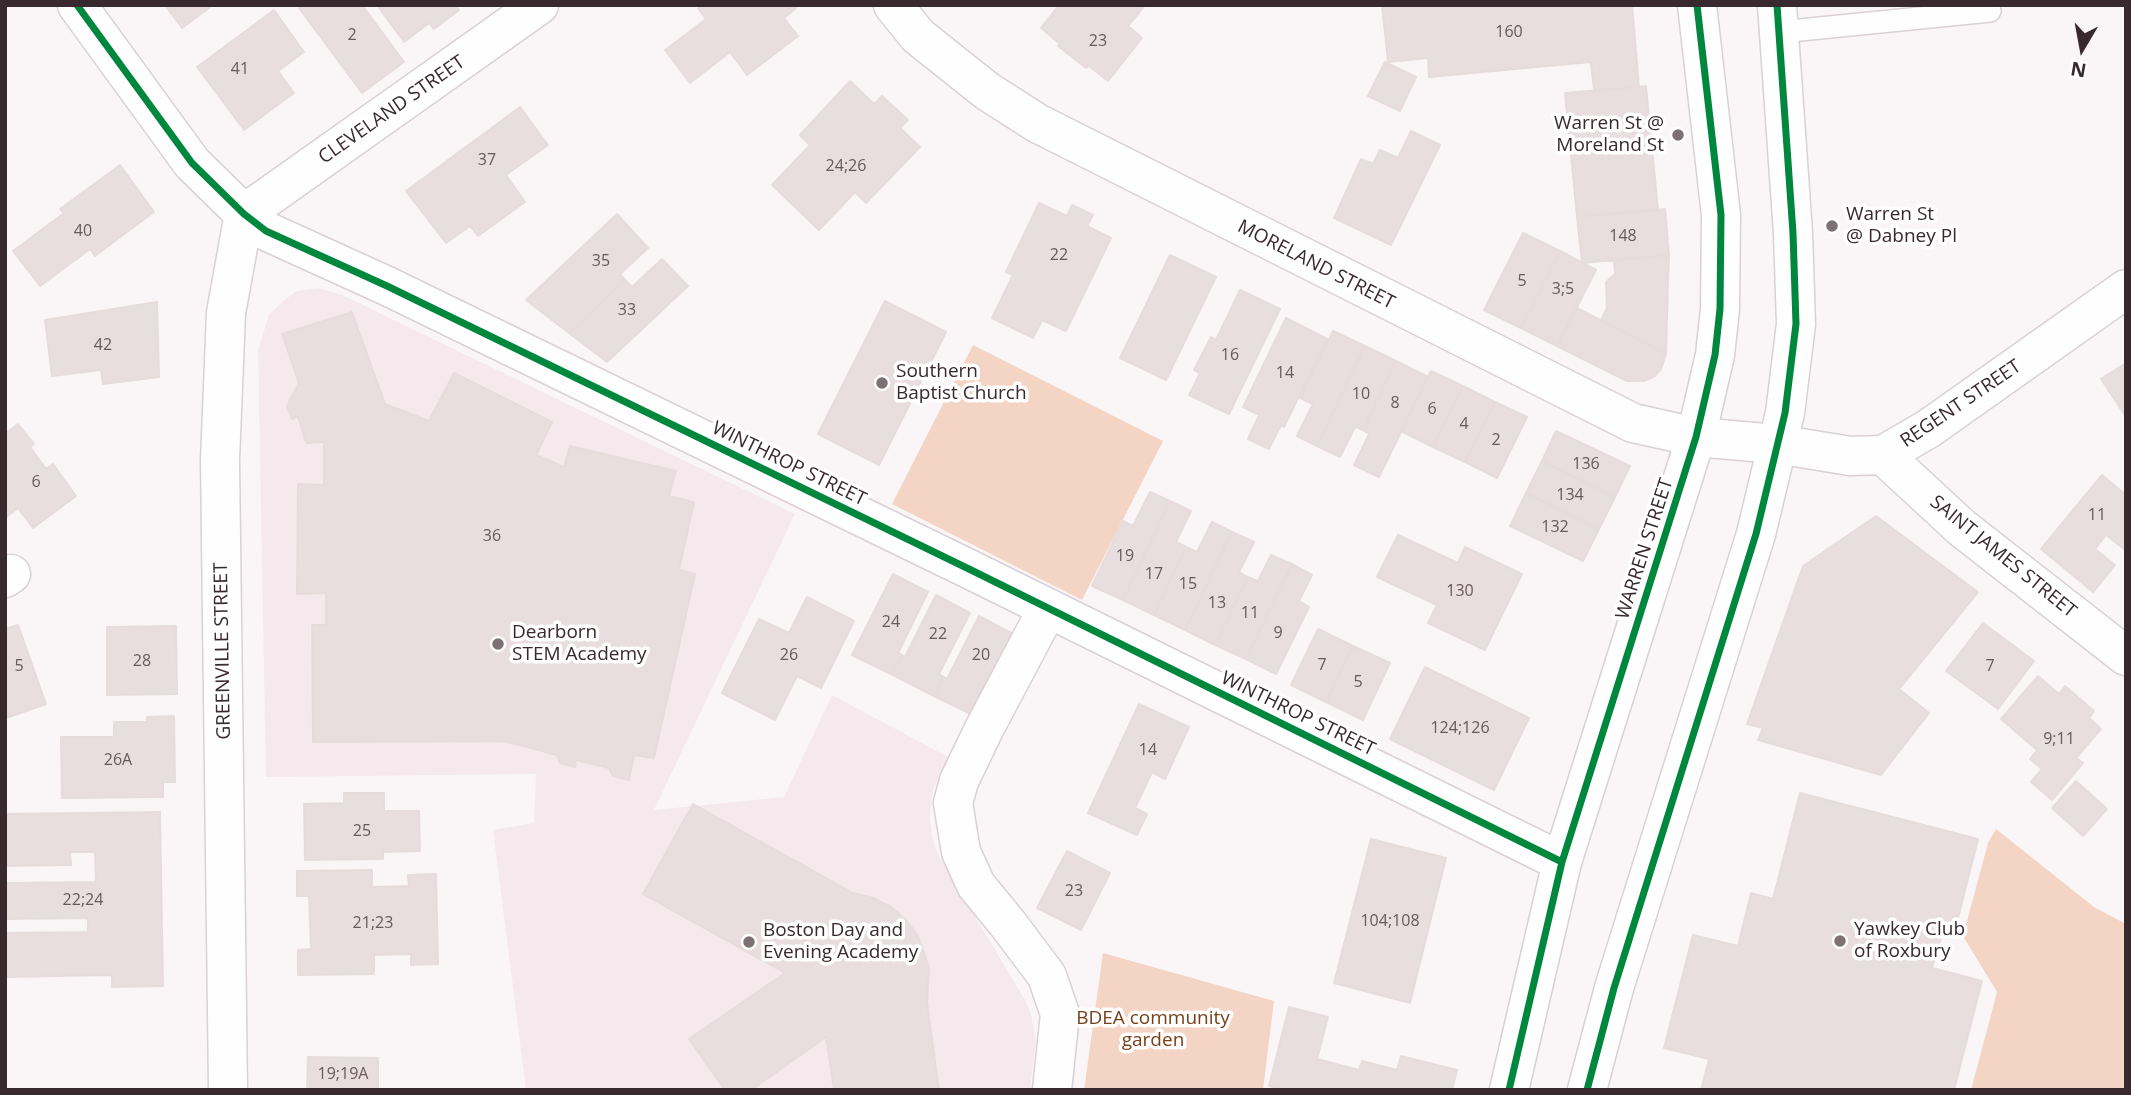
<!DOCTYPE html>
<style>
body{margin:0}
#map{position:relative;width:2131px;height:1095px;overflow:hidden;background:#faf6f8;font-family:"Open Sans",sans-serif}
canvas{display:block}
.frame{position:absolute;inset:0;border:7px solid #38292f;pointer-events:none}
.north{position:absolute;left:2047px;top:14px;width:70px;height:70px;-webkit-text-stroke:5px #fff;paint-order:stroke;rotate:190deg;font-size:19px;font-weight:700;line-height:28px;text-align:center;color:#38292f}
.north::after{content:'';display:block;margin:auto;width:24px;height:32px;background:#38292f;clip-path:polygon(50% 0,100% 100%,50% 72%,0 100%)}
</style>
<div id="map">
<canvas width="2131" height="1095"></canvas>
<div class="frame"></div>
<div class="north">N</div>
</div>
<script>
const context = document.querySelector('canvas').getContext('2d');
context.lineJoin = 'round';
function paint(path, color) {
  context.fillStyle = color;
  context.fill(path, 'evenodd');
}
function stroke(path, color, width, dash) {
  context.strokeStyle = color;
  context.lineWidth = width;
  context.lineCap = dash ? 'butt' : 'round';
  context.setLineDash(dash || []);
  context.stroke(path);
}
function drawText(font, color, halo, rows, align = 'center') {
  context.font = font + ' "Open Sans",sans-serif';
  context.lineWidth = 7;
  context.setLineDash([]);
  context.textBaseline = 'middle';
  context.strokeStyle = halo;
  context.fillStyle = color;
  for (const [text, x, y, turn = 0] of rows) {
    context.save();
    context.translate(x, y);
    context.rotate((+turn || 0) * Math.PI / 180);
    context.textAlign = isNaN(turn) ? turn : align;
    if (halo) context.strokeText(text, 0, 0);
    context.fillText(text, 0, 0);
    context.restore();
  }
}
paint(new Path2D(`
 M318,288L340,294L795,514L654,810L784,797L832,695L948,757L933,790L930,817L932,838L939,856L1025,1000L1031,1014L1036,1041L1030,1090H526L493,830L534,823L536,774L266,777L258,350L269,315L281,303L296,291Z`), '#f5e9ee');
paint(new Path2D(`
 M973,345L1163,441L1082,600L892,504Z
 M1996,829L2094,907L2126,924V1090H1971L1997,992L1963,936L1988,843Z
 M1103,953L1274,1001L1263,1090H1084Z`), '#f4d4c4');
const building = new Path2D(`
 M165,5H213L182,28Z
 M302,5H362L404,62L362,93L299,8Z
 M377,5H455L459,10L434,29L429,23L404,42Z
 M702,5H794L796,8L784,18L798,36L747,75L730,52L690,83L665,50L706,19L698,8Z
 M1059,5H1145L1128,26L1142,38L1108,81L1089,66L1086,68L1058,46L1060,44L1041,28Z
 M1382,5H1632L1639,87L1594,91L1591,62L1429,77L1428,58L1388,62Z
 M274,10L304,52L278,71L294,93L244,130L197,67Z
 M1385,62L1416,77L1400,111L1368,96Z
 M850,81L874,104L882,96L908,120L900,128L920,147L866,203L855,192L819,230L772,185L810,145L800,135Z
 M1646,86L1658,210L1577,217L1565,93Z
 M520,107L548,145L506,175L525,202L478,236L470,226L446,243L406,191Z
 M1411,131L1440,145L1391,245L1334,218L1361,159L1373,164L1380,150L1398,158Z
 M120,165L154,212L95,256L90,249L40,286L13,251L64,213L60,209Z
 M1039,203L1067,216L1072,205L1093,215L1087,226L1111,238L1066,331L1042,320L1033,338L992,318L1013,275L1006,272Z
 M1665,209L1669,255L1582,263L1577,217Z
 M617,214L648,248L620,274L625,280L569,333L526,300Z
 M1523,233L1560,251L1521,328L1484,310Z
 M1560,251L1596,270L1557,346L1521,328Z
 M1170,255L1216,277L1166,380L1120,358Z
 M1669,255L1668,281L1666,354L1601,320L1607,308L1606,282L1615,274L1614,260Z
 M662,259L688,286L607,362L569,333L625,280L632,287Z
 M1240,290L1280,309L1229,414L1189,395L1200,373L1194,370L1211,337L1216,340Z
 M885,301L946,332L879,465L818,434Z
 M157,302L159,377L103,384L101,370L52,376L45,320Z
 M1577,308L1666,354L1661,369L1655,376L1644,381H1627L1557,346Z
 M352,312L385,404L429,421L454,373L552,422L536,455L564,467L570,446L676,471L669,496L694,502L679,570L695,574L654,758L634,755L629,780L613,776L609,768L576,760L575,767L560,763L557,755L504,741L313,742L312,625H326V593L297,594L298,484L324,485V442L306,443L298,416L292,419L287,406L299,383L282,334Z
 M1286,318L1327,339L1284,427L1281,425L1269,449L1248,439L1259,415L1243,407Z
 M1333,331L1365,346L1317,446L1297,436L1313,404L1300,398Z
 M1365,346L1396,361L1363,430L1355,427L1340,457L1317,446Z
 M1396,361L1428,377L1379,477L1354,465L1369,434L1363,430Z
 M2126,363V417L2101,379Z
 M1431,371L1463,386L1433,447L1401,431Z
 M1463,386L1495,402L1465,462L1433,447Z
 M1495,402L1527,417L1497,478L1465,462Z
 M18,424L34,444L30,447L46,469L53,464L76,496L33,528L18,508L5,518V434Z
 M1556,431L1630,466L1615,497L1542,461Z
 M1542,461L1615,497L1599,529L1526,493Z
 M2102,475L2126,495V547L2124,549L2106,535L2095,549L2115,565L2093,592L2041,549Z
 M1150,492L1170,501L1123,600L1092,586L1123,521L1133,526Z
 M1526,493L1599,529L1583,561L1510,526Z
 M1170,501L1191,511L1176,542L1186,547L1154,615L1123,600Z
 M1876,516L1978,592L1899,689L1929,713L1881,775L1758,740L1763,728L1747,724L1803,566Z
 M1212,522L1232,532L1185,630L1154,615L1186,547L1197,552Z
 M1232,532L1254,542L1239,572L1248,577L1215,645L1185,630Z
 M1398,535L1458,563L1465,547L1522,574L1485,650L1428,623L1437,605L1377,577Z
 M1271,555L1292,564L1246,659L1215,645L1248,577L1258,581Z
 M1292,564L1312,575L1299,601L1309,607L1276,674L1246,659Z
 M893,574L928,592L898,653L902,655L891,674L852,655Z
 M936,595L970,613L939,674L944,677L934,696L891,674L902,655L905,657Z
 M807,597L854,621L821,688L797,676L775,720L722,693L759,619L789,633Z
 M979,616L1013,634L973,715L934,696L944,677L947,679Z
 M1983,623L2034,661L1998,709L1946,671Z
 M18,625L46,704L6,718L5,629Z
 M176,626L177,694L107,695V627Z
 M1318,629L1353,646L1326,702L1291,685Z
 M1353,646L1390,663L1363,720L1326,702Z
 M1425,667L1529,718L1494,790L1390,739Z
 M2038,676L2059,694L2065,686L2094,711L2089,718L2101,729L2076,758L2083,763L2052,800L2031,782L2042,769L2030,759L2037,750L2001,719Z
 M1139,704L1189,727L1165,779L1152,772L1135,808L1147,814L1137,835L1088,813Z
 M174,716L175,782H163V797L62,798L61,737H114V722H147V717Z
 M2076,781L2107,809L2083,836L2052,808Z
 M344,793H384V811H419L420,851L383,852V859L305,860L304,804L344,803Z
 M1800,793L1978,839L1954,934L1943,931L1932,968L1982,981L1954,1090H1701L1709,1059L1664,1048L1693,935L1738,946L1751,893L1773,899Z
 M693,804L853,893L873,898L891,907L906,920L918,936L929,968L927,1003L939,1090H834L826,1037L751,1090H725L689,1039L785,973L643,894Z
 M160,812L163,986L112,987V975L5,977V933L88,932V918L5,919V883L96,882L95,852H70L71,865L5,866V814Z
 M1371,839L1446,858L1410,1003L1334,983Z
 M1067,851L1110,873L1081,930L1037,908Z
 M372,870V887L409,886L408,875L436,874L438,964L411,965V954L374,955V974L298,975V950L311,949L309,896H297V871Z
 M1289,1007L1328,1017L1317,1059L1359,1070L1362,1061L1397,1070L1401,1056L1457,1070L1452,1090H1282L1269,1086Z
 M308,1057L378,1058V1090H307Z`);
paint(building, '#e8dddf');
stroke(building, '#e6dcdc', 2);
const service = new Path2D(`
 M1780,32L1990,11`);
const minor = new Path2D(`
 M77,5L192,163L244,214L266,231L387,286L971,570L1562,862
 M893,5L918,36L987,91L1037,123L1633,423L1696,437L1777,444L1850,456L1883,455L1928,429L2126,289
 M1883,455L1962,528L2126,656
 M5,578L11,574
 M1048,608L984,729L959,781L953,803L961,852L976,885L1008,924L1047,976L1060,1014L1052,1090
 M228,1090L220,460L226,313L244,214L539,5`);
const secondary = new Path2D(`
 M1509,1090L1562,862L1696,437L1715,355L1720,309L1721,215L1697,5
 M1587,1090L1614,988L1756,534L1785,413L1796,324L1793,233L1777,5`);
stroke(service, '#dad0d5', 24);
stroke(minor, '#dad0d5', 41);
stroke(secondary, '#dad0d5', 41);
stroke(service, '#fefefe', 21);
stroke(minor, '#fefefe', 38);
stroke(secondary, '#fefefe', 38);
stroke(new Path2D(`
 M77,5L192,163L244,214L266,231L387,286L971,570L1562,862
 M1509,1090L1562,862L1696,437L1715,355L1720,309L1721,215L1697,5
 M1587,1090L1614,988L1756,534L1785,413L1796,324L1793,233L1777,5`), '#00873e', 7);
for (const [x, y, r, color] of [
 [1678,135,7,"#7c7175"],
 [1832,226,7,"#7c7175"],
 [882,383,7,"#7c7175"],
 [498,644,7,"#7c7175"],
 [1840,941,7,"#7c7175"],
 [749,942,7,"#7c7175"]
]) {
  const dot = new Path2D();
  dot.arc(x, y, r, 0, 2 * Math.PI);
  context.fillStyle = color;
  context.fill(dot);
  stroke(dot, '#fff', 2.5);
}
drawText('16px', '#67595e', null, [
 ["160",1509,32],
 ["2",352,35],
 ["23",1098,41],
 ["41",240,69],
 ["37",487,160],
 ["24;26",846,166],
 ["40",83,231],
 ["148",1623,236],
 ["22",1059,255],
 ["35",601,261],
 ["5",1522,281],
 ["3;5",1563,289],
 ["33",627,310],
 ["42",103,345],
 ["16",1230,355],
 ["14",1285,373],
 ["10",1361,394],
 ["8",1395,403],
 ["6",1432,409],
 ["4",1464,424],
 ["2",1496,440],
 ["136",1586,464],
 ["6",36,482],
 ["134",1570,495],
 ["11",2097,515],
 ["132",1555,527],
 ["36",492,536],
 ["19",1125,556],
 ["17",1154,574],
 ["15",1188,584],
 ["130",1460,591],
 ["13",1217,603],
 ["11",1250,613],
 ["24",891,622],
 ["9",1278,633],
 ["22",938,634],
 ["26",789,655],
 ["20",981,655],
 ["28",142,661],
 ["7",1322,665],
 ["5",19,666],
 ["7",1990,666],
 ["5",1358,682],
 ["124;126",1460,728],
 ["9;11",2059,739],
 ["14",1148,750],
 ["26A",118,760],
 ["25",362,831],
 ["23",1074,891],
 ["22;24",83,900],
 ["104;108",1390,921],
 ["21;23",373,923],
 ["19;19A",343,1074]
]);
drawText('19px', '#38292f', '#fff', [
 ["CLEVELAND STREET",392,110,-35],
 ["MORELAND STREET",1316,265,27],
 ["REGENT STREET",1961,404,-34],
 ["WINTHROP STREET",789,464,26],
 ["WARREN STREET",1645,549,-72],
 ["SAINT JAMES STREET",2003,557,39],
 ["GREENVILLE STREET",223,651,-91],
 ["WINTHROP STREET",1298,714,26]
]);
drawText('19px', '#38292f', '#fff', [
 ["Warren St @",1664,124,"right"],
 ["Moreland St",1664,146,"right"],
 ["Warren St",1846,215],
 ["@ Dabney Pl",1846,237],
 ["Southern",896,372],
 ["Baptist Church",896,394],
 ["Dearborn",512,633],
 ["STEM Academy",512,655],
 ["Yawkey Club",1854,930],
 ["of Roxbury",1854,952],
 ["Boston Day and",763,931],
 ["Evening Academy",763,953]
], 'left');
drawText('19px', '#784019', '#fff', [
 ["BDEA community",1153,1019],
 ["garden",1153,1041]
]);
</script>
